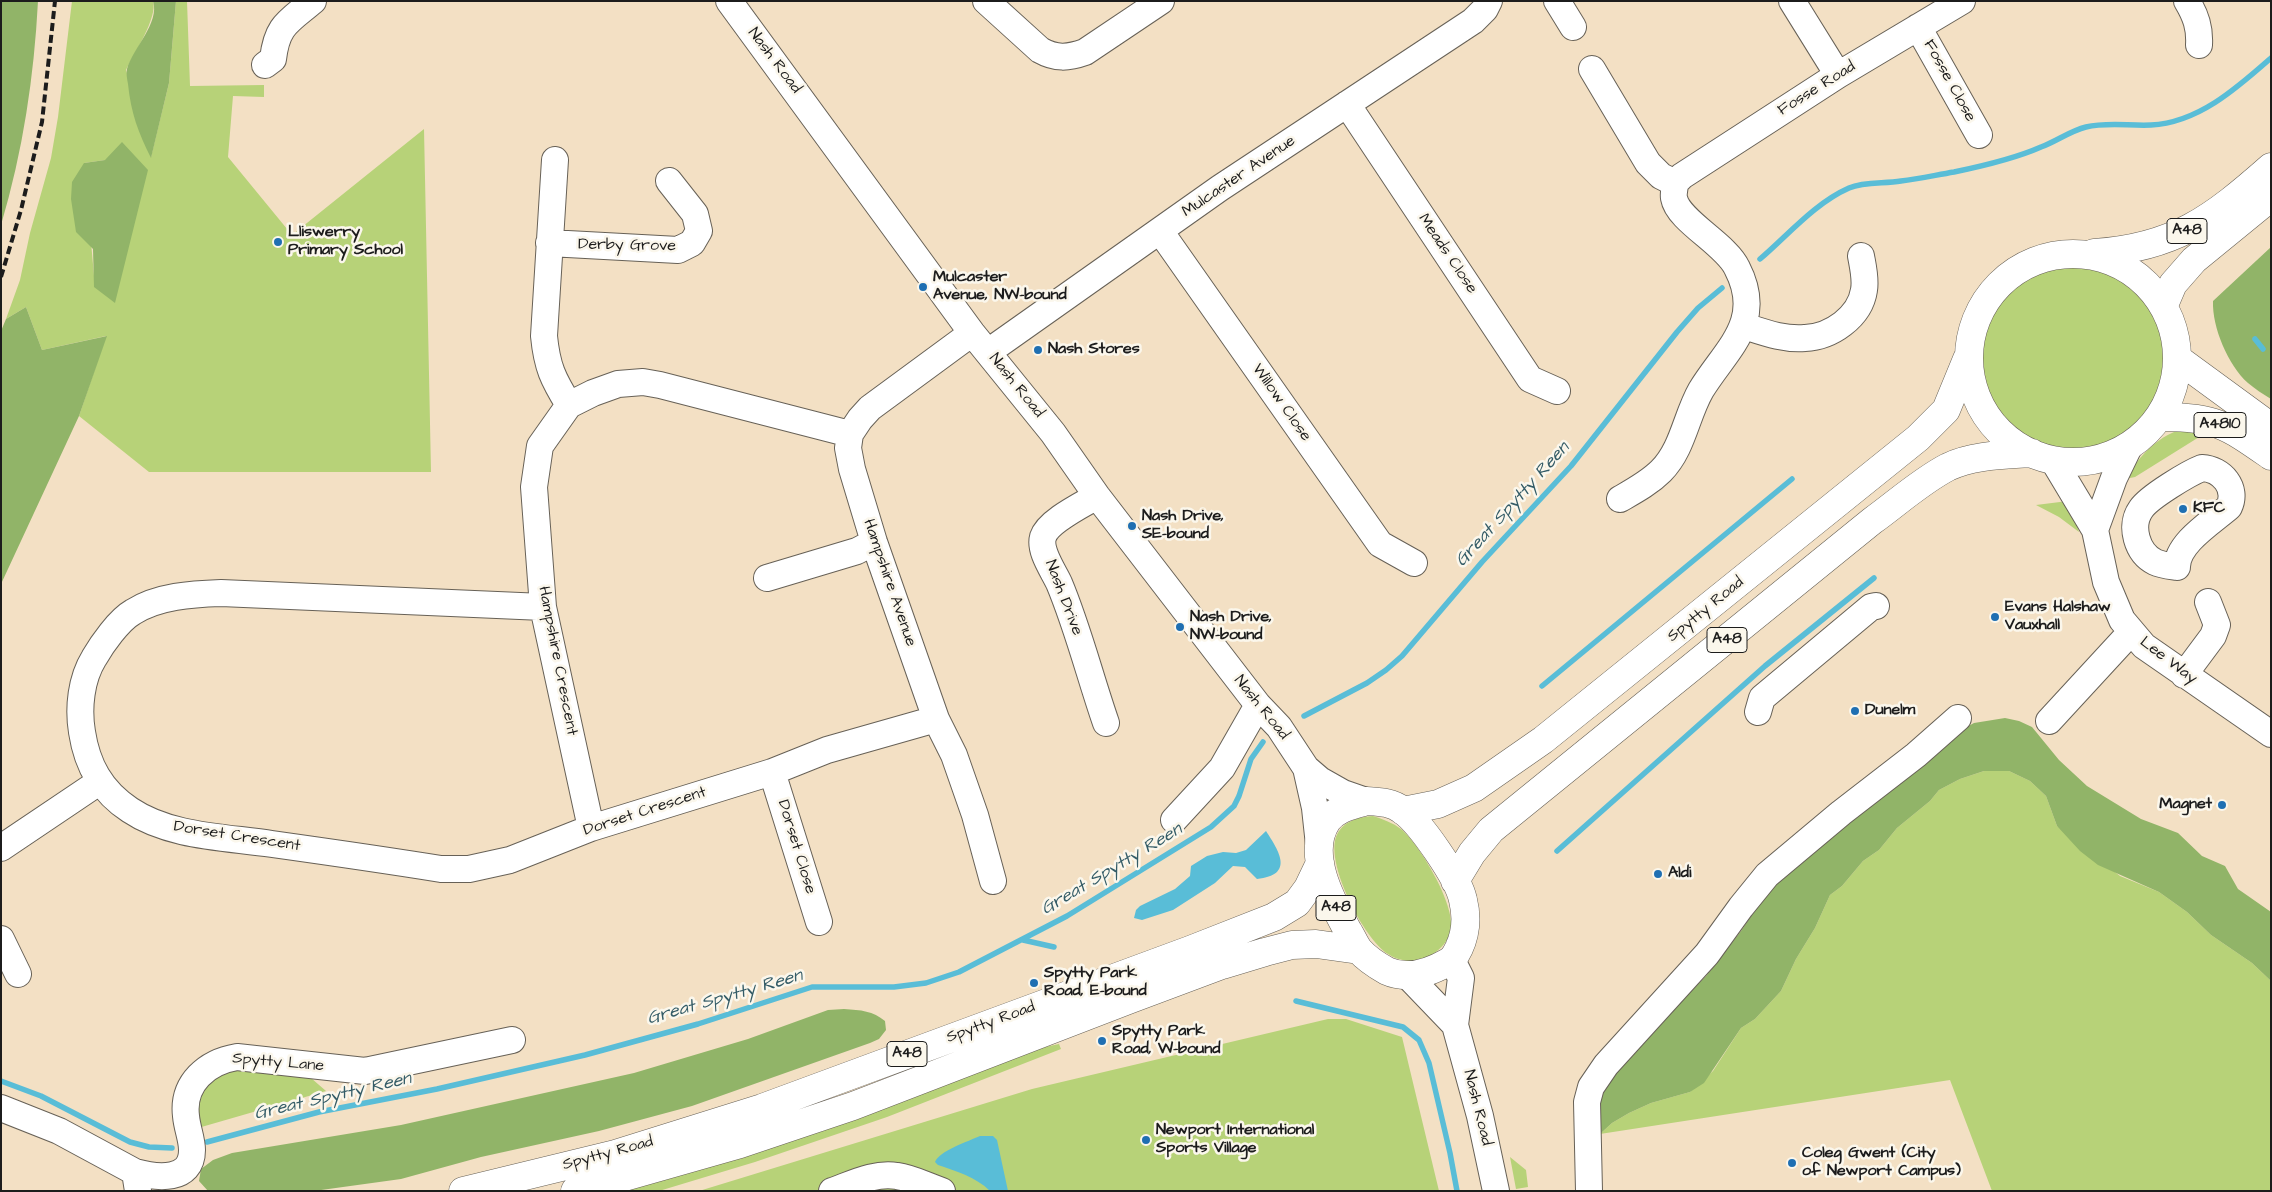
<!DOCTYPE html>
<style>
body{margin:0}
#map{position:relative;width:2272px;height:1192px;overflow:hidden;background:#f3e0c4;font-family:"Architects Daughter",sans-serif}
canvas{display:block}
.frame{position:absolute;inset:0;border:2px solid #1c1c1c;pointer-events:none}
</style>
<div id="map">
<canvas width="2272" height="1192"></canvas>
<div class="frame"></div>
</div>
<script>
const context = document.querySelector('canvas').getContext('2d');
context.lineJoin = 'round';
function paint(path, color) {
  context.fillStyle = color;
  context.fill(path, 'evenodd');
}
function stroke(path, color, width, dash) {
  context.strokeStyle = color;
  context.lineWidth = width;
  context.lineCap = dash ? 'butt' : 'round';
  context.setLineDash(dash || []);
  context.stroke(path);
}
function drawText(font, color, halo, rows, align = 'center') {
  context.font = font + ' "Architects Daughter",sans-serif';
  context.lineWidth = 5;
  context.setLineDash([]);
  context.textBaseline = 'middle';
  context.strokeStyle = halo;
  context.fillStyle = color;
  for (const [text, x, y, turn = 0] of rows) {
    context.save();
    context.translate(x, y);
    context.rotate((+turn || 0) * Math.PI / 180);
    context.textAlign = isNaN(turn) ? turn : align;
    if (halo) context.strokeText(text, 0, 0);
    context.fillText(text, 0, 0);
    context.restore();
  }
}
paint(new Path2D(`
 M72,1H153C158,17 134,54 126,70L151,157L169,83L176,1H187L190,86L264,85V97L233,96L228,157L292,235L424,129L431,472H149L79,416L106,336L42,350L26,307L6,319L20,280L30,233L51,158L58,117ZM105,160L95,287L84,163Z
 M1980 359a93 93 0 1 1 186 0a93 93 0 1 1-186 0Z
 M2188,427L2212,429L2135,477L2125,479C2141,454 2158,435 2188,427Z
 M2068,501L2079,532L2059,517L2036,505Z
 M1984,771H2009L2030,781L2046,796L2057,826L2120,876L2159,892L2187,912L2211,935L2252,963L2271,981V1191H1992L1950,1080L1600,1134L1612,1123L1629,1113L1651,1103L1690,1092L1713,1071L1741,1028L1755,1019L1781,991L1796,959L1815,928L1830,895L1842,886L1863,861L1879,850L1897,828L1930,801L1939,790L1960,779Z
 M1373,816C1383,819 1393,823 1401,829C1420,845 1455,904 1451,929C1449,944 1432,958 1417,961C1407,962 1395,959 1388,954C1364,939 1326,865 1336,837C1342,821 1359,817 1373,816Z
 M1328,1019H1346L1402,1037L1439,1191H699L1032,1089Z
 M1059,1044L1061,1049L887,1117L755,1162L659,1191H611L1022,1052Z
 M236,1067L311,1078L326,1091L198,1128C198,1120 195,1111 196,1103C199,1084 221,1075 236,1067Z
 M1510,1157L1526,1170L1528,1187L1516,1189Z`), '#b7d278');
paint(new Path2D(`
 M1,1H38C34,77 23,151 1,225Z
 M153,1H176L169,83L151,158C138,132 131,113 128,84C127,79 126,73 127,69C133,48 160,23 153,1Z
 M122,142L148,170L115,303L94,287L93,249L76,232L71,199L72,182L84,163L105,160Z
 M2271,247V399C2263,394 2255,389 2248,383C2228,365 2212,327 2213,301Z
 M26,307L42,350L107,336L79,416L1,584V331L6,319Z
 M2005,718L2019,721L2032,727L2059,760L2087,786L2141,819L2178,833L2202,856L2225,866L2238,889L2271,912V981L2252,963L2211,935L2187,912L2159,892L2098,865L2080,851L2057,826L2046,796L2030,781L2009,771H1984L1960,779L1939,790L1930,801L1897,828L1879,850L1863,861L1842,886L1830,895L1815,928L1796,959L1781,991L1755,1019L1741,1028L1704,1083L1690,1092L1651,1103L1629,1113L1612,1123L1600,1134L1597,1096L1604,1080L1706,976L1741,931L1773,884L1961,730L1974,723Z
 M844,1009C861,1010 873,1011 885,1021L886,1030L879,1039L870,1043L692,1106L599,1131L481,1157L401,1179L314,1191H208L199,1181L201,1169L213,1160L232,1153L401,1125L634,1073L748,1039L828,1010Z`), '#91b468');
paint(new Path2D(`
 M1266,831C1279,851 1295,875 1257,879L1245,867L1233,866L1215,883L1173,910L1142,920L1134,918L1136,910L1140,906L1175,889L1190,876L1191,866L1207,856L1223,852L1236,853L1246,850Z
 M980,1136H993L997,1140L1008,1191H990C976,1177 956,1171 938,1165L935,1162C939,1151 969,1141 980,1136Z`), '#59bdd7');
stroke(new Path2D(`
 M1760,259C1788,235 1815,203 1849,188C1865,181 1884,184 1901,181C1919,179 1936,175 1954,172C1983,166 2014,159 2041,147C2057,141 2070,131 2086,127C2107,122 2129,126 2151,125C2198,123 2237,88 2271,58
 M2255,339L2263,349
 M1542,686L1792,479
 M1304,716L1367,683L1386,670L1402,656L1482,562L1571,466L1677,332L1698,308L1722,288
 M1557,851L1765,666L1874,578
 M1023,940L1054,947
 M1296,1001L1403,1027L1419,1040L1429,1063L1450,1153L1457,1191
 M1,1081L41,1096L130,1142L149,1147L172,1148
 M207,1142L319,1112L437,1089L585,1055L698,1024L812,987H894L926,983L959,972L1067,916L1211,827L1234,806L1239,796L1251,759L1263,742`), '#59bdd7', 5.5);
const minor = new Path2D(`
 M729,1L972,333L1053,433L1097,496L1258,705L1279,727L1306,768L1320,780L1343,793L1366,801
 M986,1L1040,50C1056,59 1068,58 1085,52L1161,1
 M1557,1L1573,27
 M1792,1L1838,75
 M2187,1C2196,16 2200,28 2199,45
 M1918,27L1979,135
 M265,65L273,59C277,25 288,22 313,1
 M1592,69L1648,163L1661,176L1675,183L1682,176L1838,75L1962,1
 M1347,104L1530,379L1557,391
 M555,160L544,336C547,367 553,379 569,405
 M1160,231L1380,544L1414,563
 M549,243L678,250L692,243L699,231L695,214L669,181
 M1744,326C1763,332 1784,340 1805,338C1831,337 1860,317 1864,290C1866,279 1863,267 1861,256
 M972,333L870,408L860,419L850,434L848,448L852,469L874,542L936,719L954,755L975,815L993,881
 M988,352L1220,188L1473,21L1485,9L1489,1
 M2053,460L2095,530L2106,582L2122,620L2144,646L2271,734
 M2202,468C2222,469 2238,488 2229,507C2212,522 2177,543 2177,567C2170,566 2161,565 2155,562C2137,553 2129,526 2141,509C2149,497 2189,473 2202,468Z
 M1097,496C1084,504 1048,521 1043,537C1039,551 1053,570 1059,583C1078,628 1090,677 1106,723
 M1620,499C1634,491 1649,483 1661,471C1683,449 1686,416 1701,390C1726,349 1765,322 1737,268C1726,244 1678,221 1674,198C1673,193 1675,188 1675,183
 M2095,530L2114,478L2129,447
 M767,578L857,551L874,542
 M543,607L221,593C192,594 158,596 133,612C119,620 102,644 94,658C81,679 78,708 82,732C87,765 101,791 130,810C170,837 226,837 272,844C329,852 385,860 441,869H469L510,860L591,828L772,772L827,750L936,719
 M2184,675L2213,636L2217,625L2208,602
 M1758,712L1762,698L1871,607L1876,606
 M2049,721L2131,632
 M1306,768L1315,808L1319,845
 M772,772L819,922
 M1174,820L1222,768L1258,705
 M591,828L543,607L534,487L540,446L569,405L593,393L618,384L643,382L660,385L850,434
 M1,848L99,782
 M1,939L18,974
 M1452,960L1461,978L1455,1025
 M1407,975L1455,1025L1480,1116L1496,1191
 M1,1108L59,1131L135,1172
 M138,1191L135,1172C157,1178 192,1182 192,1150C192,1139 187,1128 186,1116C182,1083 207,1062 237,1057L365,1071L512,1040
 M832,1191C852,1184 875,1172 897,1176C912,1178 927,1186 942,1191
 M1589,1191L1587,1102L1591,1087L1606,1065L1707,954L1741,907L1767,875L1841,813L1916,755L1958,718`);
const major = new Path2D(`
 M2094,253C2174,248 2212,219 2271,167
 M1969 358a104 104 0 1 1 208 0a104 104 0 1 1-208 0Z
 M2164,305L2173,284L2194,260L2271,197
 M2178,359L2271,427
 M2160,417C2215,416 2228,426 2271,456
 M1366,801C1380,802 1391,802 1402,810C1420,822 1459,879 1463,900C1467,916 1466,933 1459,948C1456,954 1454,959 1448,962C1429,973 1407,980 1387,971C1378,966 1366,958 1359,950C1355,945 1352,937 1348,931C1332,902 1305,854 1327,821C1336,808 1352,806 1366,801Z
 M1403,811L1438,804L1474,788L1543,740L1918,438L1946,410L1967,359
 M1455,881L1472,853L1491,830L1872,521C1897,503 1921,481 1948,467C1973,455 2004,455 2032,453
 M463,1191L615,1154L762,1108L1190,950L1274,917L1297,903L1308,888L1320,863
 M575,1191L740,1144L853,1106L1131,999L1222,965L1265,952L1292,945L1316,944L1359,950`);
stroke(minor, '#676157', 28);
stroke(major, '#676157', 29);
stroke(minor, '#fff', 26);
stroke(major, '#fff', 28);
stroke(new Path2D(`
 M1,277L21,210L42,122L55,1`), '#1c1c1c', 4, [8, 4]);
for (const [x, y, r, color] of [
 [278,242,5,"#1f6fb2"],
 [923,287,5,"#1f6fb2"],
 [1038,350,5,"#1f6fb2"],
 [2183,509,5,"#1f6fb2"],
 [1132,526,5,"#1f6fb2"],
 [1995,617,5,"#1f6fb2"],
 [1180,627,5,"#1f6fb2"],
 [1855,711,5,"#1f6fb2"],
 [2222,805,5,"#1f6fb2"],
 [1658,874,5,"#1f6fb2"],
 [1034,983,5,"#1f6fb2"],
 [1102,1041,5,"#1f6fb2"],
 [1146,1140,5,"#1f6fb2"],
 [1792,1163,5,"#1f6fb2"]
]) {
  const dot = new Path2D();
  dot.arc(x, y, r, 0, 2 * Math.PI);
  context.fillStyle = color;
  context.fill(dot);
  stroke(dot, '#fbf7ec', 2);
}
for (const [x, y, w] of [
 [2187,231,40],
 [2220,425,52],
 [1727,640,40],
 [1336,908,40],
 [907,1054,40]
]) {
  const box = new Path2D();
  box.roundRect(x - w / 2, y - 12.5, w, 25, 4);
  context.fillStyle = '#fbf7ec';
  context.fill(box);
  stroke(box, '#1c1c1c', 1);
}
drawText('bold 15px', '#1c1c1c', null, [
 ["A48",2187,231],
 ["A4810",2220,425],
 ["A48",1727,640],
 ["A48",1336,908],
 ["A48",907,1054]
]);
drawText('16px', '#1c1c1c', '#fbf7ec', [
 ["Nash Road",774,61,53],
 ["Fosse Close",1949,81,61],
 ["Fosse Road",1817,89,-32],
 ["Mulcaster Avenue",1239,177,-34],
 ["Derby Grove",627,246,1],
 ["Meads Close",1447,254,56],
 ["Nash Road",1016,386,51],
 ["Willow Close",1281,403,55],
 ["Hampshire Avenue",889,583,71],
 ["Nash Drive",1063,598,69],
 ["Spytty Road",1706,610,-39],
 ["Hampshire Crescent",557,661,79],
 ["Lee Way",2168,661,37],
 ["Nash Road",1261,708,51],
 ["Dorset Crescent",645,812,-18],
 ["Dorset Crescent",237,837,9],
 ["Dorset Close",796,847,73],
 ["Spytty Road",991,1023,-20],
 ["Spytty Lane",278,1063,5],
 ["Nash Road",1477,1108,76],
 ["Spytty Road",608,1154,-15]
]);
drawText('bold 16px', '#1c1c1c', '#fbf7ec', [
 ["Lliswerry",288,233],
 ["Primary School",288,251],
 ["Mulcaster",933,278],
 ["Avenue, NW-bound",933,296],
 ["Nash Stores",1048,350],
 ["KFC",2193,509],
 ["Nash Drive,",1142,517],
 ["SE-bound",1142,535],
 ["Evans Halshaw",2005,608],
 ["Vauxhall",2005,626],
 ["Nash Drive,",1190,618],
 ["NW-bound",1190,636],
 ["Dunelm",1865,711],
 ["Magnet",2212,805,"right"],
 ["Aldi",1668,874],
 ["Spytty Park",1044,974],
 ["Road, E-bound",1044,992],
 ["Spytty Park",1112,1032],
 ["Road, W-bound",1112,1050],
 ["Newport International",1156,1131],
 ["Sports Village",1156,1149],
 ["Coleg Gwent (City",1802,1154],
 ["of Newport Campus)",1802,1172]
], 'left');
drawText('italic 18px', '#345c67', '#fbf7ec', [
 ["Great Spytty Reen",1513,505,-48],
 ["Great Spytty Reen",1112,870,-31],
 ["Great Spytty Reen",725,998,-16],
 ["Great Spytty Reen",333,1097,-13]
]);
</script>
